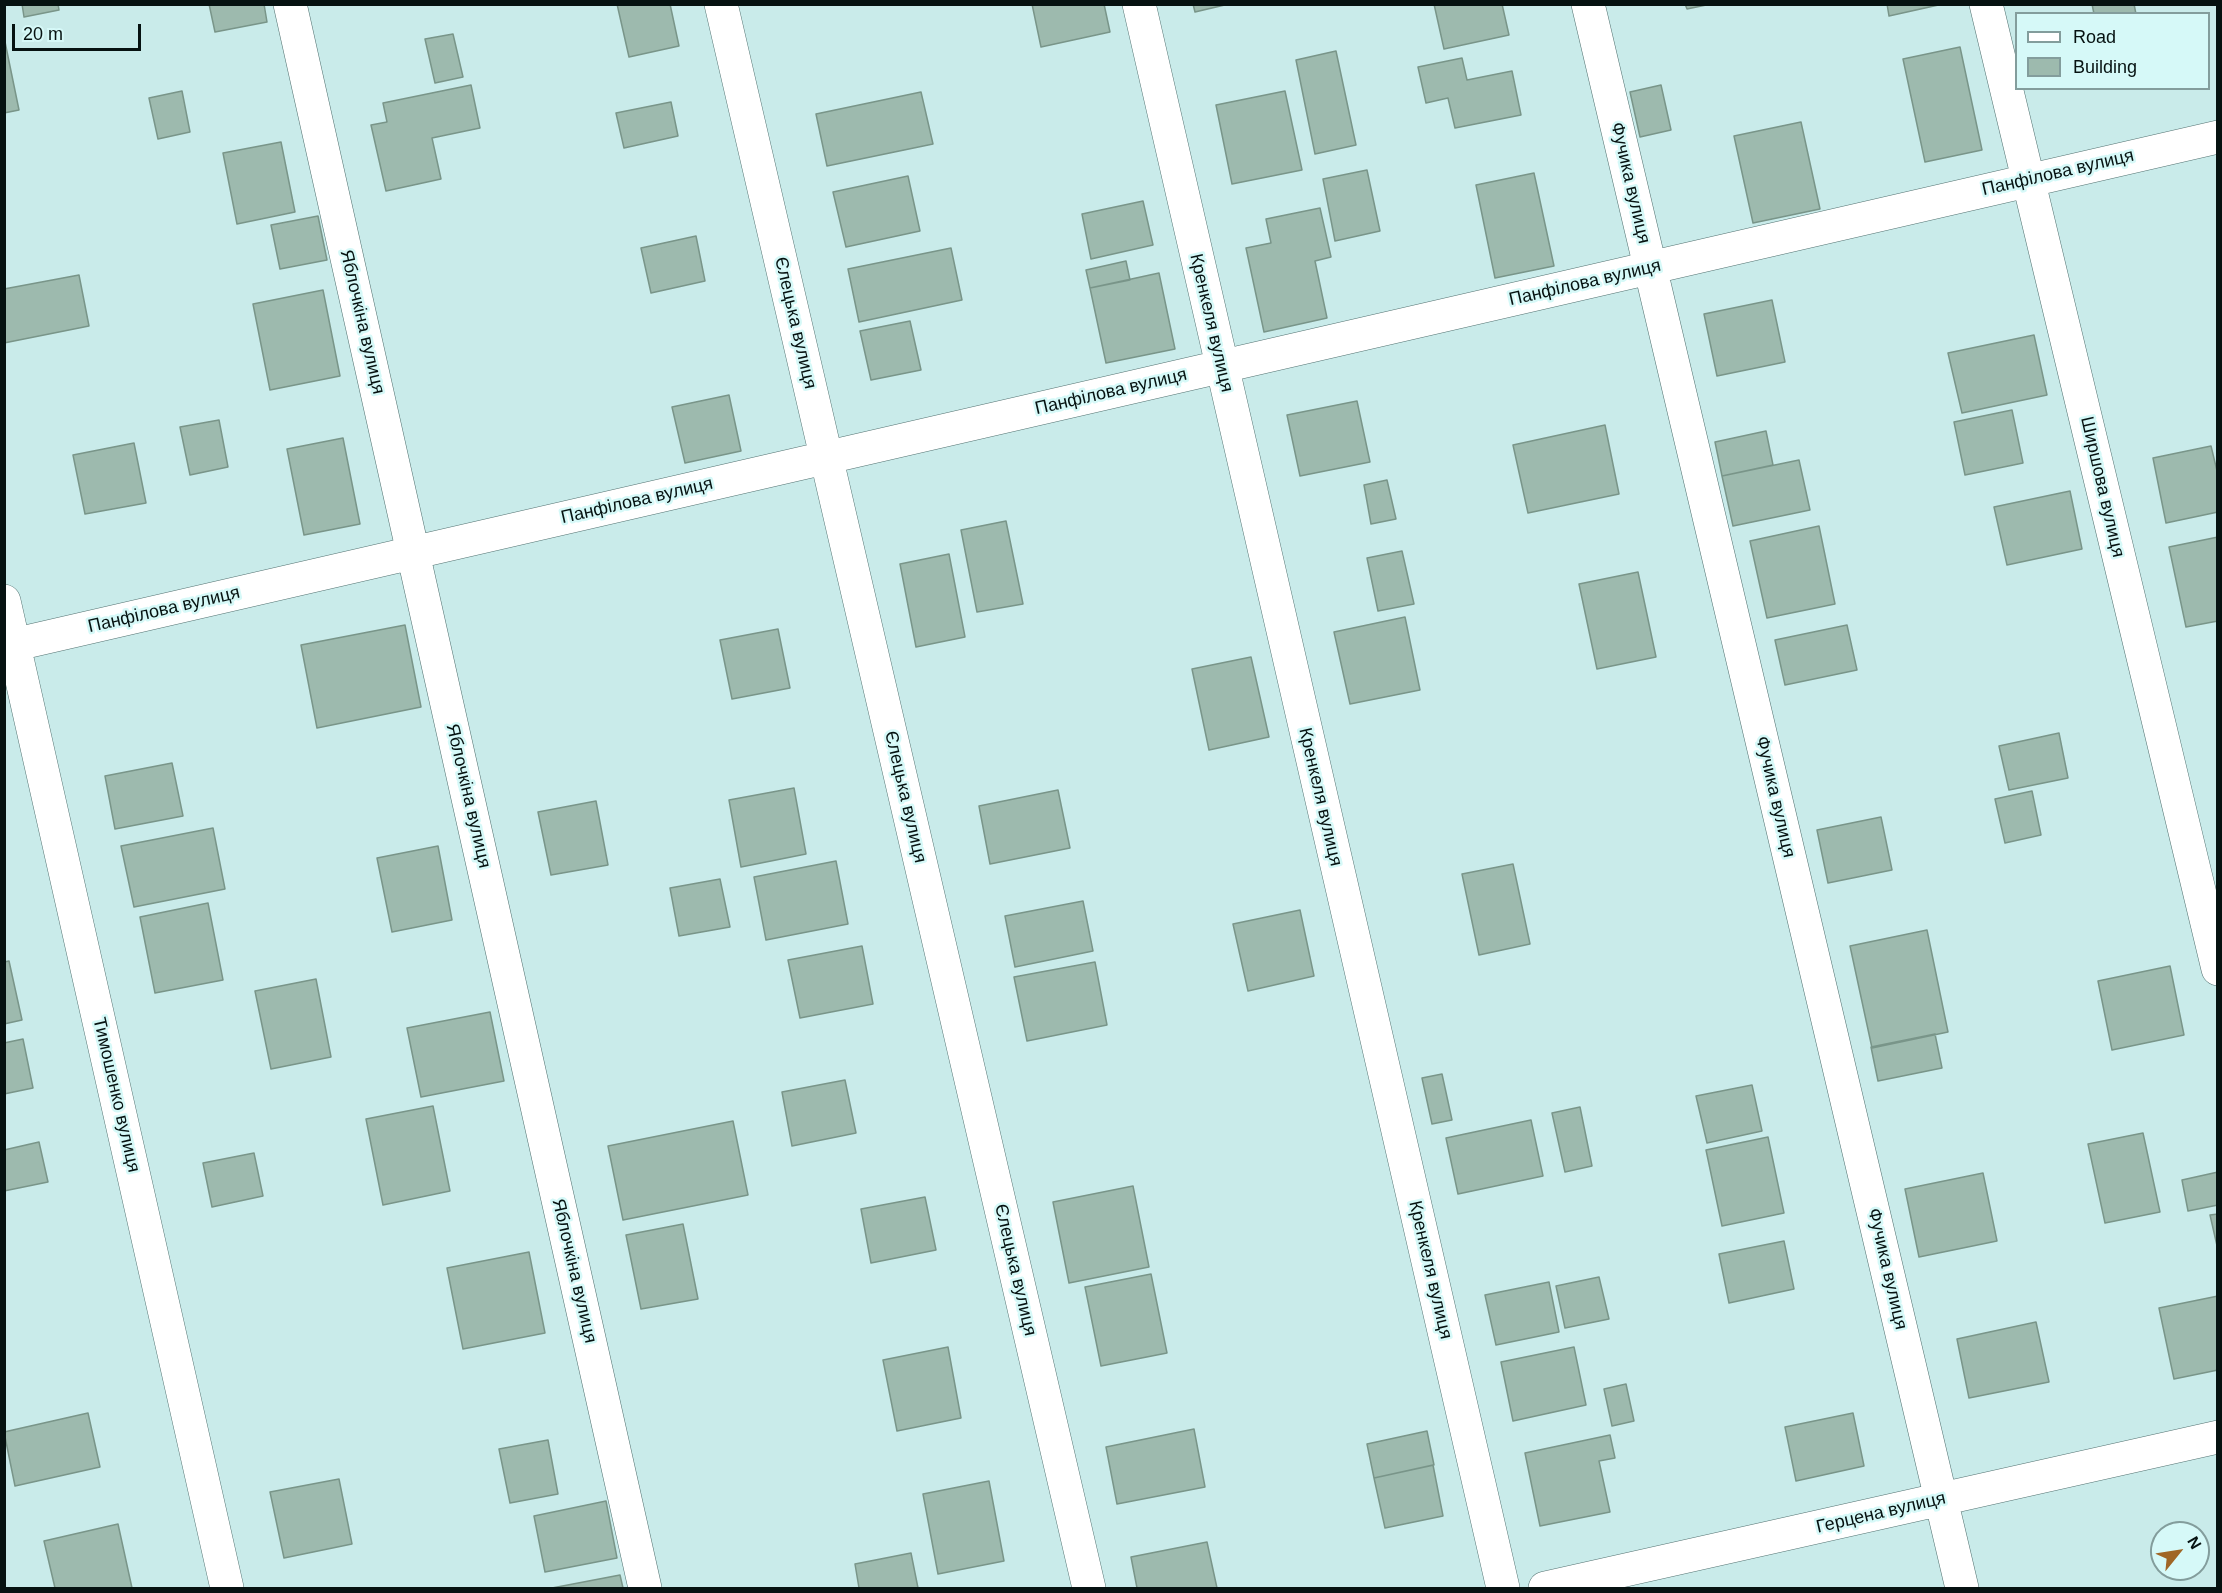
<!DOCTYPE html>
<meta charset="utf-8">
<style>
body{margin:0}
#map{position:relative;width:2222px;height:1593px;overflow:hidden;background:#c9ebea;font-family:Arial,sans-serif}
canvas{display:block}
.frame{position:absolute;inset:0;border:6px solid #061211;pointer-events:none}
.legend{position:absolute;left:2015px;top:12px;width:195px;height:78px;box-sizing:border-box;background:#d6f9f8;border:2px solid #839d9c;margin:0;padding:8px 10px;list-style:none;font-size:18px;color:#061211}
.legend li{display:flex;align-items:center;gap:12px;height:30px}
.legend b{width:30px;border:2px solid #839d9c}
.north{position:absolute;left:2150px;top:1521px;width:60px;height:60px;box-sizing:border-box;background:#d6f9f8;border:2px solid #839d9c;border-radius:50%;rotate:60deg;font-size:16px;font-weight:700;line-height:24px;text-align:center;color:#061211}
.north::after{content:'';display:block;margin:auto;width:21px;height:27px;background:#a06626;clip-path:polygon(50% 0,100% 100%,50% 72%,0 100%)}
.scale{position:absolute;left:12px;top:24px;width:129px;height:27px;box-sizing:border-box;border:3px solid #061211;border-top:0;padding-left:8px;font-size:18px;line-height:21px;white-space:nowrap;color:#061211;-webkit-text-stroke:4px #d6f9f8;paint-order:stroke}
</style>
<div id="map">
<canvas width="2222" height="1593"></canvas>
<div class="frame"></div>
<ul class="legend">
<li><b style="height:8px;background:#fff"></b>Road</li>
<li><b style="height:16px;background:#9dbaae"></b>Building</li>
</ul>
<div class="north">N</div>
<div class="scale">20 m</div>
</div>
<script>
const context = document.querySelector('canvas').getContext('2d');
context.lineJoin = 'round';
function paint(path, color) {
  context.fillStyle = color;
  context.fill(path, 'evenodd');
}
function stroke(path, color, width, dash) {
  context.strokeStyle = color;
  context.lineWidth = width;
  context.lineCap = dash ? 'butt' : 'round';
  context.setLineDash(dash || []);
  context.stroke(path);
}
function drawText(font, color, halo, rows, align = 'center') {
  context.font = font + ' Arial,sans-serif';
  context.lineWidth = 5;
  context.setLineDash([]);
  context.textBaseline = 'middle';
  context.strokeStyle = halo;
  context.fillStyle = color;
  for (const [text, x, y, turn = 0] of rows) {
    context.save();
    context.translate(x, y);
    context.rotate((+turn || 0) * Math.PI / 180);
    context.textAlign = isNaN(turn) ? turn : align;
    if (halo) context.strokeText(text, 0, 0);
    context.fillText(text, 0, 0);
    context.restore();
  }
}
const building = new Path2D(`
 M22,4H58L59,10L24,17Z
 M209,4H264L267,22L215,32Z
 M617,4H670L679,46L629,57Z
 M1032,4H1104L1110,32L1041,47Z
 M1193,4H1229L1195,12Z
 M1434,4H1502L1509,35L1444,49Z
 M1685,4H1711L1687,9Z
 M1887,4H1943L1889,16Z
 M2092,4H2134L2136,14H2094Z
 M453,34L463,77L435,83L425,39Z
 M4,37L19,110L4,113Z
 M1960,47L1982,150L1925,162L1903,59Z
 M1336,51L1356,145L1315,154L1296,60Z
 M1462,58L1467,80L1512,71L1521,115L1455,128L1448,98L1426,103L1418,67Z
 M471,85L480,128L432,138L441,179L386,191L371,125L387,122L383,103Z
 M1661,85L1671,130L1640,137L1630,92Z
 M182,91L190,132L158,139L149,98Z
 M1285,91L1302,170L1232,184L1216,105Z
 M921,92L933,144L827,166L816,114Z
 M671,102L678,136L624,148L616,113Z
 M1801,122L1820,209L1753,223L1734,136Z
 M281,142L295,212L237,224L223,153Z
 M1367,170L1380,231L1335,241L1323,179Z
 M1534,173L1554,266L1495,278L1476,185Z
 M908,176L920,231L846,247L833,192Z
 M1143,201L1153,245L1091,259L1082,214Z
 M1320,208L1331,257L1315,261L1327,318L1264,332L1246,248L1271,243L1266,219Z
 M318,216L327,260L280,269L271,225Z
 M696,236L705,281L651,293L641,248Z
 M951,248L962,300L859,322L848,269Z
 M1126,261L1130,280L1090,288L1086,270Z
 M1159,273L1175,349L1106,363L1090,288Z
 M79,275L89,326L4,343V289Z
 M323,290L340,376L270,390L253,304Z
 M1772,300L1785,362L1717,376L1704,314Z
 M910,321L921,370L871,380L860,331Z
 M2034,335L2047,395L1962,413L1948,353Z
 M729,395L741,451L685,463L672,407Z
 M1357,401L1370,462L1300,476L1287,415Z
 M2012,410L2023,463L1965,475L1954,422Z
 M219,420L228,467L190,475L180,427Z
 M1605,425L1619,494L1528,513L1513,445Z
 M1766,431L1773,465L1722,476L1715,442Z
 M343,438L360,524L304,535L287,449Z
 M134,443L146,503L85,514L73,455Z
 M2211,446L2218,475V512L2166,523L2153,458Z
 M1799,460L1810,510L1733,526L1722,476Z
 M1387,480L1396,519L1371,524L1364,485Z
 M2070,491L2082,549L2007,565L1994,507Z
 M1006,521L1023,604L977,612L961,530Z
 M1819,526L1835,604L1767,618L1750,541Z
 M2218,537V621L2186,627L2169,547Z
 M1402,551L1414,604L1378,611L1367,558Z
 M949,554L965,637L916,647L900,564Z
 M1638,572L1656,657L1597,669L1579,584Z
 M1405,617L1420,690L1350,704L1334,632Z
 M405,625L421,707L317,728L301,645Z
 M1847,625L1857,670L1785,685L1775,640Z
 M778,629L790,688L732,699L720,640Z
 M1251,657L1269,737L1209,750L1192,669Z
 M2059,733L2068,778L2009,790L1999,746Z
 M172,763L183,816L115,829L105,776Z
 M794,788L806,854L741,867L729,800Z
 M1058,790L1070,848L990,864L979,806Z
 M2032,791L2041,835L2005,843L1995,799Z
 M596,801L608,865L551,875L538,812Z
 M1881,817L1892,870L1828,883L1817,830Z
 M213,828L225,889L134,907L121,846Z
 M438,846L452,920L392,932L377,858Z
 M836,861L848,924L766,940L754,877Z
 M1513,864L1530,944L1479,955L1462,874Z
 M720,879L730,927L679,936L670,888Z
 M1083,901L1093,951L1015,967L1005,916Z
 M208,903L223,980L155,993L140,917Z
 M1300,910L1314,976L1248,991L1233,924Z
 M1927,930L1948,1032L1872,1048L1850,946Z
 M862,946L873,1004L800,1018L788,960Z
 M9,961L22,1020L4,1024V962Z
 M1095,962L1107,1025L1027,1041L1014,977Z
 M2170,966L2184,1035L2112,1050L2098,981Z
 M316,979L331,1057L271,1069L255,991Z
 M490,1012L504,1081L421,1097L407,1028Z
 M1935,1034L1942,1068L1878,1081L1871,1047Z
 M23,1039L33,1088L4,1094V1043Z
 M1442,1074L1452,1120L1432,1124L1422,1078Z
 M845,1080L856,1133L792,1146L782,1092Z
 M1752,1085L1762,1131L1707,1143L1696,1096Z
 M433,1106L450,1191L383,1205L366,1119Z
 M1580,1107L1592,1166L1565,1172L1552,1113Z
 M1531,1120L1543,1176L1458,1194L1446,1138Z
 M733,1121L748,1195L623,1220L608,1146Z
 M2143,1133L2160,1212L2105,1223L2088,1144Z
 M1768,1137L1784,1213L1722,1226L1706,1150Z
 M39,1142L48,1182L4,1191V1150Z
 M254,1153L263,1196L212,1207L203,1163Z
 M2218,1172V1205L2188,1211L2182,1180Z
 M1983,1173L1997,1241L1919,1257L1905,1189Z
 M1133,1186L1149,1267L1069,1283L1053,1202Z
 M925,1197L936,1250L871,1263L861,1209Z
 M2218,1214V1250L2210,1215Z
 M683,1224L698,1299L641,1309L626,1235Z
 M1784,1241L1794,1289L1729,1303L1719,1254Z
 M529,1252L545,1333L463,1349L447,1268Z
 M1151,1274L1167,1353L1101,1366L1085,1287Z
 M1599,1277L1609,1319L1565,1328L1556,1286Z
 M1549,1282L1559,1332L1496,1345L1485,1295Z
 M2218,1296V1370L2174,1379L2159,1308Z
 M2036,1322L2049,1382L1969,1398L1957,1339Z
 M948,1347L961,1418L897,1431L883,1360Z
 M1574,1347L1586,1405L1513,1421L1501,1362Z
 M1626,1384L1634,1421L1612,1426L1604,1389Z
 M88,1413L100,1467L15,1486L4,1432Z
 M1853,1413L1864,1466L1796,1481L1785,1427Z
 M1194,1429L1205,1487L1117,1504L1106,1447Z
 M1427,1431L1434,1465L1374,1478L1367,1444Z
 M1610,1435L1615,1458L1599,1461L1610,1512L1540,1526L1525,1453Z
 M548,1440L558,1494L510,1503L499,1449Z
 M1433,1465L1443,1516L1385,1528L1374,1478Z
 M339,1479L352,1544L284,1558L270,1492Z
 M989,1481L1004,1561L938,1574L923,1494Z
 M606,1501L617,1558L545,1572L534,1516Z
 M118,1524L132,1588H55L44,1541Z
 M1207,1542L1217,1588H1137L1131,1557Z
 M911,1553L918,1588H859L855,1564Z
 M620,1575L623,1588H552Z`);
paint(building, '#9dbaae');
stroke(building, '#799589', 1.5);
const street = new Path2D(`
 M290,4L645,1588
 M721,4L1089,1588
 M1139,4L1503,1588
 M1588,4L1962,1588
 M1986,4L2218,969
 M4,601L227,1588
 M4,647L2218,137
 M1545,1588L2218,1437`);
stroke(street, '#547372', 34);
stroke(street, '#fff', 33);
drawText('18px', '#061211', '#d6f9f8', [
 ["Панфілова вулиця",2058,173,-13],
 ["Фучика вулиця",1630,183,77],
 ["Панфілова вулиця",1585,283,-13],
 ["Яблочкіна вулиця",362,322,77],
 ["Єлецька вулиця",795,323,77],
 ["Кренкеля вулиця",1211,323,77],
 ["Панфілова вулиця",1111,392,-13],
 ["Ширшова вулиця",2102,487,77],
 ["Панфілова вулиця",637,501,-13],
 ["Панфілова вулиця",164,610,-13],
 ["Яблочкіна вулиця",468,796,77],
 ["Єлецька вулиця",905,797,77],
 ["Кренкеля вулиця",1320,797,77],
 ["Фучика вулиця",1775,797,77],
 ["Тимошенко вулиця",116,1095,77],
 ["Фучика вулиця",1887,1269,77],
 ["Єлецька вулиця",1015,1270,77],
 ["Кренкеля вулиця",1430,1270,77],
 ["Яблочкіна вулиця",574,1271,77],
 ["Герцена вулиця",1881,1513,-13]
]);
</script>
